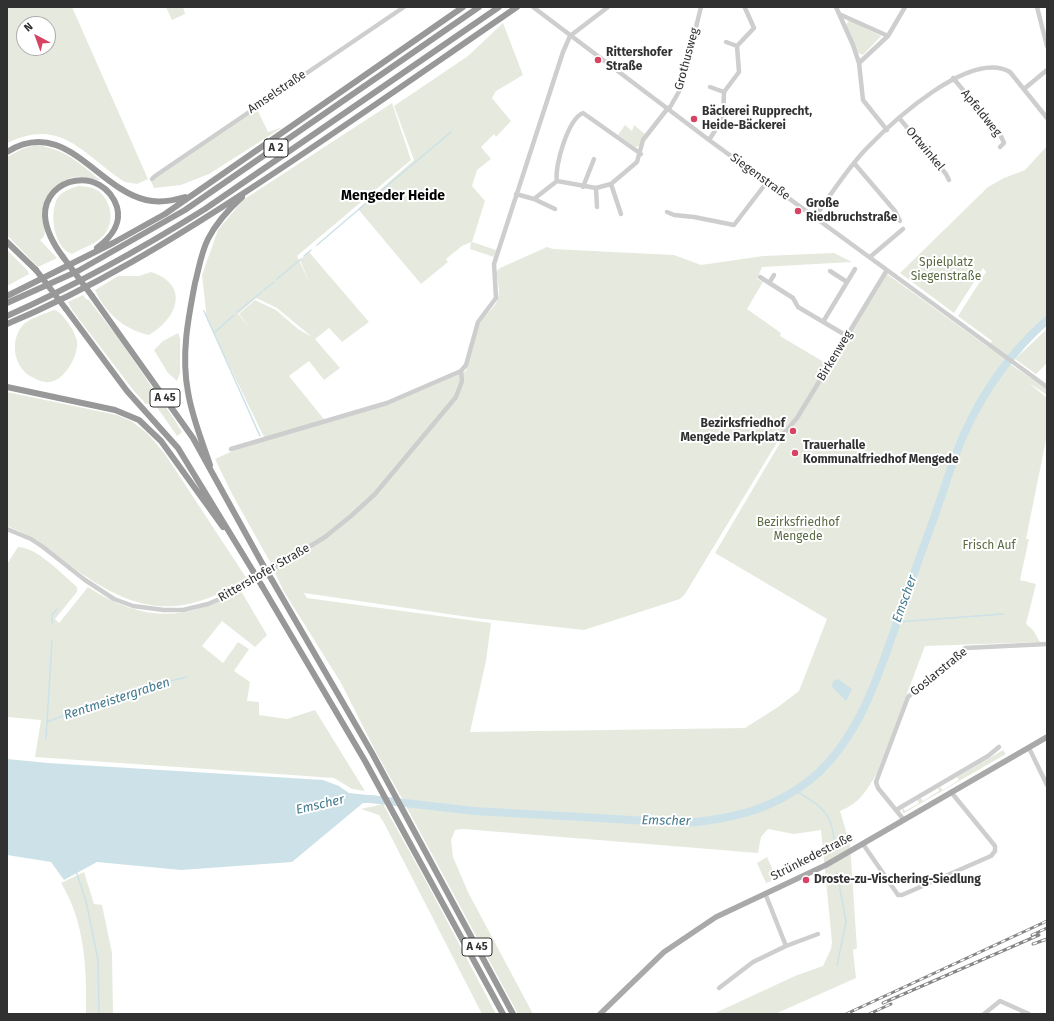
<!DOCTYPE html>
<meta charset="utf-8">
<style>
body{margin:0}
#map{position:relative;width:1054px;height:1021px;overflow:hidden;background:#fff;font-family:"Fira Sans",sans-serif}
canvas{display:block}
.frame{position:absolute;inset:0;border:8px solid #313131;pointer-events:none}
.north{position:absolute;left:16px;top:16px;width:40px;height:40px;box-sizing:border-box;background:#fff;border:1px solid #adadad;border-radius:50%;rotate:319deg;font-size:11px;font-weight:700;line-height:16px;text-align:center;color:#313131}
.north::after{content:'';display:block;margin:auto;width:14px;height:18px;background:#d74463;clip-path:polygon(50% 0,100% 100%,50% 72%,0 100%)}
</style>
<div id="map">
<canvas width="1054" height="1021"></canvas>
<div class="frame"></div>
<div class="north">N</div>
</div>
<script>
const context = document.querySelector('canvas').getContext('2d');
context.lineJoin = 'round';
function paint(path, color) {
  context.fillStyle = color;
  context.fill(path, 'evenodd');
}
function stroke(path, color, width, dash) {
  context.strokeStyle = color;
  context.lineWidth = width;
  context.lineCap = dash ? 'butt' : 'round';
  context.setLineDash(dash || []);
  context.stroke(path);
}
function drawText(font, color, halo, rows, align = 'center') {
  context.font = font + ' "Fira Sans",sans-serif';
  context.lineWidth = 4;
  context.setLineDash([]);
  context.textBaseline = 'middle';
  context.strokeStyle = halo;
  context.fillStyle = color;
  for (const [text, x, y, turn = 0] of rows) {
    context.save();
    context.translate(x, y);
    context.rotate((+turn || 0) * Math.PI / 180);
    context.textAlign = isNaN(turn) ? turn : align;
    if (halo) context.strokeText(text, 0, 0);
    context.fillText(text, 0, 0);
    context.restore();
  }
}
paint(new Path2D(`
 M7,7H72L148,179L137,184L125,182C83,155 62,116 7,143ZM24,24H48V48H24Z
 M166,7H183L185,14L172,20Z
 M849,20L881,36L863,55L858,53L846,25Z
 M503,23L523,75L496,91L492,98L511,121L496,137L494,134L481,147L491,159L477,170L472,186L485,201L472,242L496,250L494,257L470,249L471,242L462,246L446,259L448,262L421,284L358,209L414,160L394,106L468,56Z
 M392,103L411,160L297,256L310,284L300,260L309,252L369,322L342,342L329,328L315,339L340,368L324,380L309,361L289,376L327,423L388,404L466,371C469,357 471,342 477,329C491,301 505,311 496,272L500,268L547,247L553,249L674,255L701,265L763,256L834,253L852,262L762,267L757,279L763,282L747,309L781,333L780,336L829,365L887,274L988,347L992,341L958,316L986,272L983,268L954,313L900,273L988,187L1004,178L1025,170L1047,146V320C1017,347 994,376 975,412L1010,364L1047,389V395L1029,383L1047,398V435L1026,539H1029L1020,580L1036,584L1026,624L1033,630L1040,642L925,646L877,773C867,790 859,804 840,811L850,844L857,948L853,950L856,978L775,1014H713L795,976L823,966L831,949L832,942L821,830L794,834L768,829L761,837L758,853L463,829L455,830L451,840L453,857L468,892L533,1014H518L405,804L434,806L404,802L377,754L341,683L283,590L269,560L232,494L215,459L264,437L207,320L202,275L218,230L243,200ZM256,298L277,308L312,337L298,329L276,310L255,300L239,314L250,328L238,314ZM790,421L780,443L715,553L827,619L799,691L778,707L745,728L470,732L486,661L491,623L307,598L304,593L475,618L584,630L680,599L685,594Z
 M257,109L268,132L283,127L209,174L181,185L154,188L150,179Z
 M625,125L632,131L634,125L645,134L639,146L635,147L618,135Z
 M36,145C65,149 78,162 100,180C92,180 85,176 75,177C57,180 42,198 42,217C42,222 45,227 45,232C45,236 43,238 40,240L57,258L38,267L7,235V157L24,148Z
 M79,186C85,186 91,187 97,190C112,200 116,224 102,237C95,244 81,249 72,254C54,248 50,217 56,201C60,192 70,188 79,186Z
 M7,250L28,271L29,274L7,286Z
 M151,272C191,285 177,319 149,335C125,330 105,313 95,290L118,276H139Z
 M83,295L87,300L88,299L116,335L174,419L182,432L177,436L154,403L146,404L134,391L72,310L68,302Z
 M54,310C59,311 62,315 65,319C71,326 75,333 77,341C79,355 65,380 50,382C42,383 36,379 30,376C13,366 10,339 23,325C28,319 47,313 54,310Z
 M1047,329V363L1036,374L1015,359Z
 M178,333L180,338V373L177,381L168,373L154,350L163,341Z
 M7,392L117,415L131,421L147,433L165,454L247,579C177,621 135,613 71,566C50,550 32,535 7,526Z
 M18,547C37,547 63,575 77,587V592L55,619L59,623L88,587C144,623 184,621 241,591L267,635L255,647L222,621L202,646L223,663L238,642L249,649L234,671L250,682L247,701L259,702V715L287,719L315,710L365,791L352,789L334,778L35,757L41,720L7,717V564Z
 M1003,750L1006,754L904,813L902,812L903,808L905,811L919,803L917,800L921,798L923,801L939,791L938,788L940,787L943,790L959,780L957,777Z
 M383,804L428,885L496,1014H482L384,823L379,815L361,809Z
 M767,857L777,879L766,883L757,863Z
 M84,872L94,904L102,905L112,953L113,1014H86C87,970 85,922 61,883Z`), '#e6eade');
paint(new Path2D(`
 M838,679L852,689L846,701L832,687L833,681Z
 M7,759L48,763L323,780L339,786L349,793L377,796L382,803H363L292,862L181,870L97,862L64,880L51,862L7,855Z`), '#cce2e8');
stroke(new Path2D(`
 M368,202L451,132
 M317,245L365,204
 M304,256L311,250
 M277,279L301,259
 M264,290L274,282
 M204,311L260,436
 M237,312L262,292
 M215,332L234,315
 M897,622L1003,614
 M52,624V615L57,609
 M47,722L98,702L110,701L154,685L187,677
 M46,739L52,640
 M795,790C823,808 832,811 835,846
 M76,871L86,901L98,960L99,1014
 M837,872L846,922L837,966`), '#cce2e8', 1.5);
stroke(new Path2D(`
 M370,799L475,811L684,823C735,819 779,808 818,773C859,734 877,680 895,628C908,589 922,551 936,512C945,487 953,459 964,434C984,390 1011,352 1047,320`), '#cce2e8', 8);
stroke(new Path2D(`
 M533,7L709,140L1047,387
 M836,7L853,45L859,63L863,100L887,130
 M1037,7L1047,46
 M839,14L888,36
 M726,42L737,46
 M859,63L888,36L905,7
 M953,78L1000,134L1004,143L1000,147
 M710,87L724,92
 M1024,89L1047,70
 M669,109L681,88L701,7
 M900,119L946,174L949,180
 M709,140L723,118L724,92L739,72L737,46L754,28L745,8
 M854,163L895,211L900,221
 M152,179L155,176L404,7
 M557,181C554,167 568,119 583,113L641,154
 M611,184L621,214
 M583,187L594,159
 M596,188L597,207
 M516,194L534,199L557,181L596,188L611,184L637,162L643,140L668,108
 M534,199L555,209
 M667,212L674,215L694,217L734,225L767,182
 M815,217C831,194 847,169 866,149C892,122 970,49 1010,72L1047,118
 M870,257L903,229
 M830,271L847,282
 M760,277L793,298L798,307L847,336
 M769,283L774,275
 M823,322L855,269
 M779,439L797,418L887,270
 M231,449L387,403L461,371L466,365L478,322L496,298L494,264L563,52L570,36L608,7
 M7,529L31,539L43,547L85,580L114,599L133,606L164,610H183L208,604L231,594L281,564L325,537L351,516L375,494L456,397L462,381L461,371
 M1029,748L1047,785
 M896,810L988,756L999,747
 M904,820L878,788L876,782L908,697L965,648L1047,644
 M863,844L898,895H902L991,856L995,851V846L951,792
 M786,946L818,934
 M719,988L753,962L786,946L765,893
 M984,1014L1000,1001L1029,1014`), '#cecece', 4.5);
stroke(new Path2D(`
 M600,1014L664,952L716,917L826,865L1047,737`), '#a9a9a9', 5.5);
stroke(new Path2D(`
 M7,152C65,116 96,188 146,200C159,203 172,201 185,197
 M7,242L36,270
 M63,257C54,245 46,231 45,216C44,176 103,165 117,207C122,225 110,238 97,248
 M7,296L113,243L165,214L463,7
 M92,296L193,438L263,565
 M7,303L78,271L185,210L479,7
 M66,309L127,391L178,448L253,571
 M7,316C76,285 141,249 205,209L499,7
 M7,324C93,288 172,240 250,189C340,130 428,68 517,7
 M7,387L115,410L139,420L161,441L223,527
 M210,465C202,441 192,417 188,392C181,355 188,319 195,283C199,268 201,253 208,239C216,223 229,209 242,197
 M272,580L372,753L513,1014
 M262,586L365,761L503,1014`), '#989898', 6);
const rail = new Path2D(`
 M1032,935L1047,928
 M1033,944L1047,939
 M883,1003L1039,935
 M846,1014L1047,921
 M869,1014L891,1004`);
stroke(rail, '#868686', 3);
stroke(rail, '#fff', 1.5, [4.5]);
stroke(new Path2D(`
 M63,257L92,296
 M36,270L66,309
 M263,565L272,580
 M253,571L262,586`), '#989898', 6);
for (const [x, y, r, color] of [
 [598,60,4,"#d74463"],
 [694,119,4,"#d74463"],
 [798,211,4,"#d74463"],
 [793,431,4,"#d74463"],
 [795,453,4,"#d74463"],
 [806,880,4,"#d74463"]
]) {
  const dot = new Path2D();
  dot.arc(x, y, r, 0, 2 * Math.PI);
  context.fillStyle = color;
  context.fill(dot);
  stroke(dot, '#fff', 1.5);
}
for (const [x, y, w] of [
 [276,148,24],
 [165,398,30],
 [477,947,30]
]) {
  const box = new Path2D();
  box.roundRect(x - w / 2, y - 9, w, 18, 3);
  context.fillStyle = '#fff';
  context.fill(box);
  stroke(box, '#313131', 1);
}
drawText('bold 11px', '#313131', null, [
 ["A 2",276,148],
 ["A 45",165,398],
 ["A 45",477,947]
]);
drawText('bold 12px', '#313131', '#fff', [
 ["Rittershofer",606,53],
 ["Straße",606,67],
 ["Bäckerei Rupprecht,",702,112],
 ["Heide-Bäckerei",702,126],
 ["Große",806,204],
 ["Riedbruchstraße",806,218],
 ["Bezirksfriedhof",785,424,"right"],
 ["Mengede Parkplatz",785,438,"right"],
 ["Trauerhalle",803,446],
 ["Kommunalfriedhof Mengede",803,460],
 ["Droste-zu-Vischering-Siedlung",814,880]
], 'left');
drawText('12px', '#313131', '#fff', [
 ["Grothusweg",687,59,-75],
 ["Amselstraße",277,92,-34],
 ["Apfeldweg",981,113,51],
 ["Ortwinkel",925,149,50],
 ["Siegenstraße",760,177,36],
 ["Birkenweg",835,356,-59],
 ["Rittershofer Straße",264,573,-30],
 ["Goslarstraße",939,672,-39],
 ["Strünkedestraße",812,857,-27]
]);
drawText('12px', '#5a6a42', '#fff', [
 ["Spielplatz",946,263],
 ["Siegenstraße",946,277],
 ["Bezirksfriedhof",798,523],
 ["Mengede",798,537],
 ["Frisch Auf",989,546]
]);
drawText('italic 13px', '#457b8e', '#fff', [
 ["Emscher",905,599,-70],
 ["Rentmeistergraben",117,699,-18],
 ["Emscher",320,805,-13],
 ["Emscher",666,821,1]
]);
drawText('bold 14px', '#000', '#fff', [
 ["Mengeder Heide",393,196]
]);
</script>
